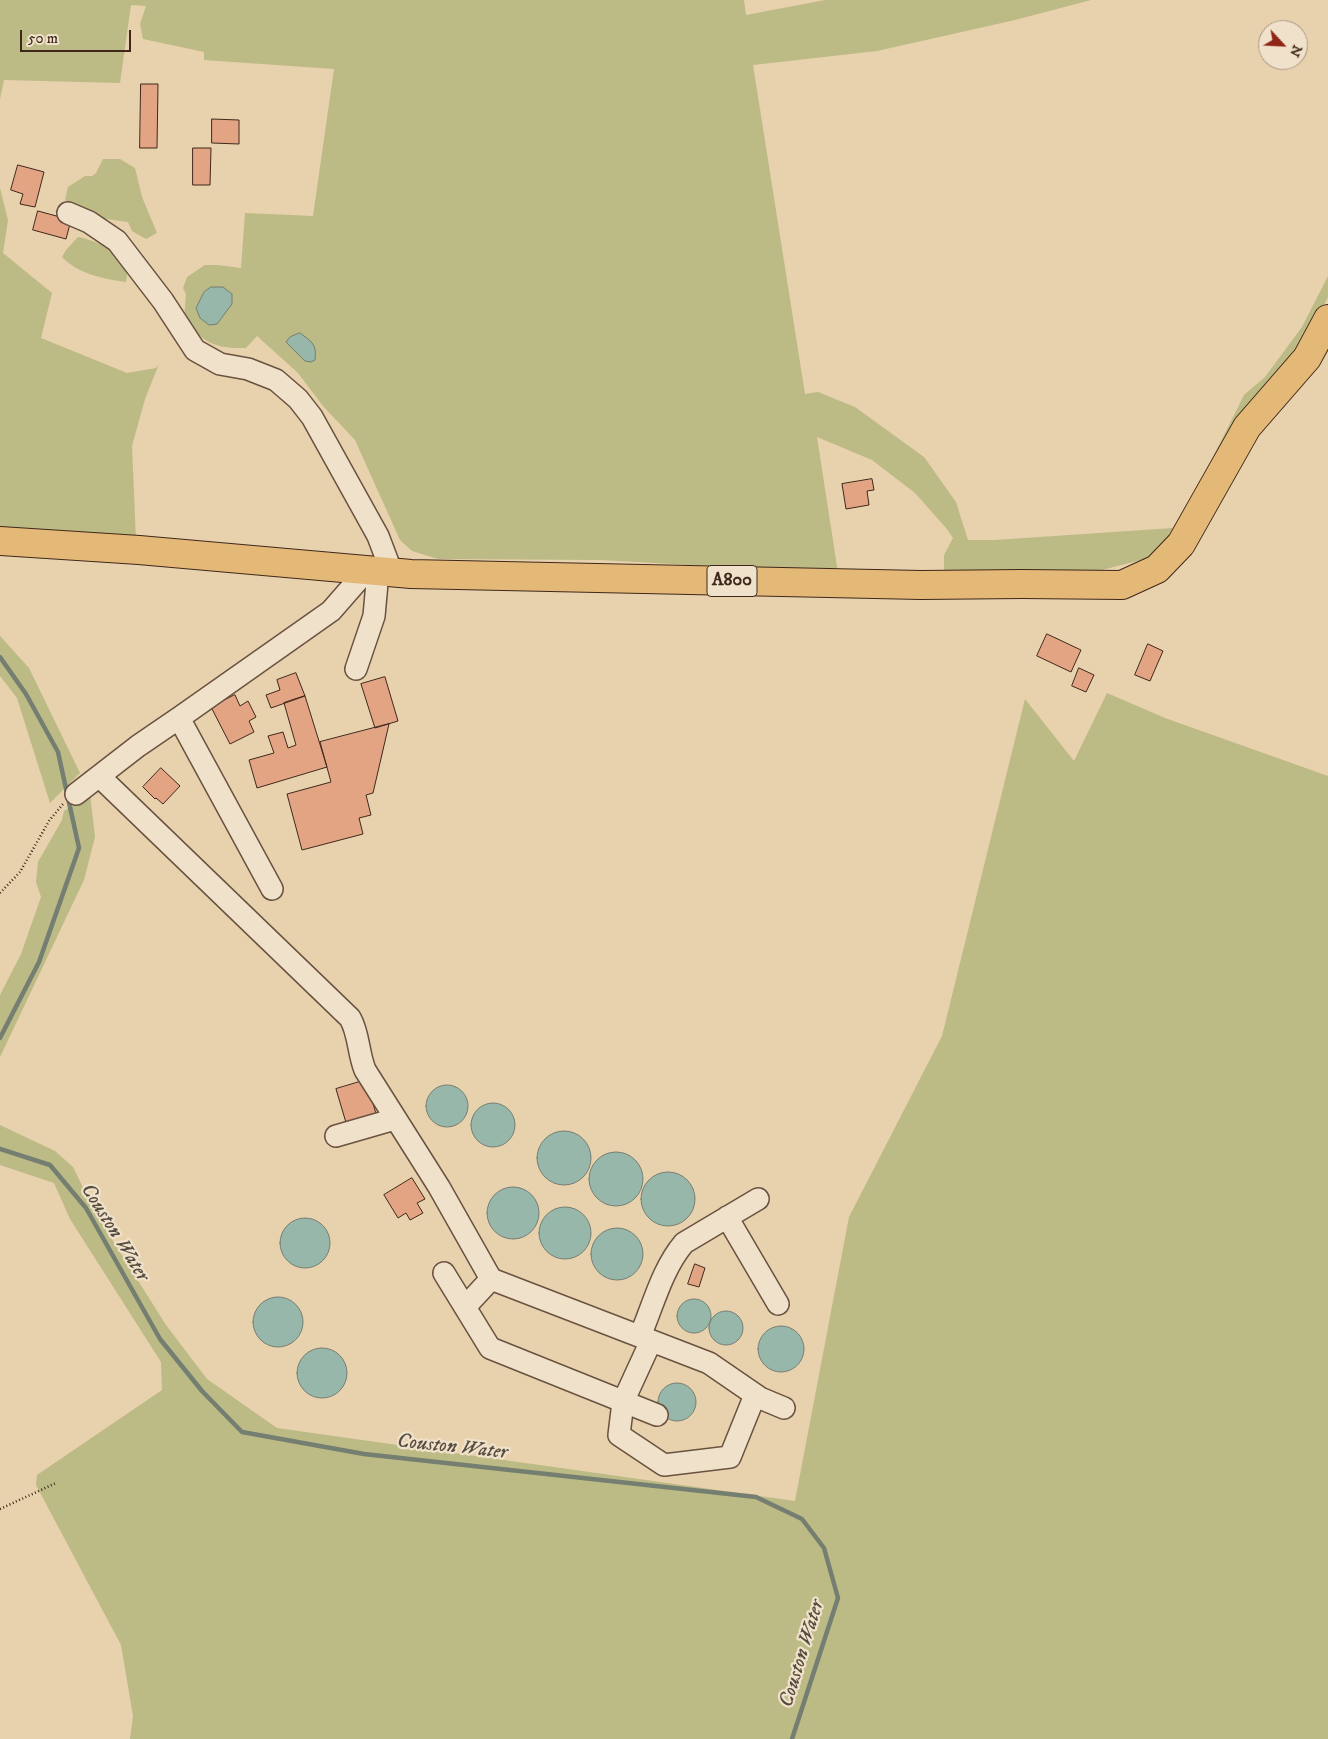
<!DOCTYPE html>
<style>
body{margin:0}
#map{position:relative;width:1328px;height:1739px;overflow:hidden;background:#e8d1ad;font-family:"IM FELL DW Pica",serif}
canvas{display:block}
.north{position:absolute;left:1258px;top:20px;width:50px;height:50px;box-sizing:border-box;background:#f0e1ca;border:1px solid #a99784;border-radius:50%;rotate:115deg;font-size:14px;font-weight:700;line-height:20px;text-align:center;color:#3f281b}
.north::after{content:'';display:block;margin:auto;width:18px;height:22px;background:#8f2418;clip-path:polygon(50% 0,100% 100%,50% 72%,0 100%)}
.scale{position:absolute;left:20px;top:30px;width:111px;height:22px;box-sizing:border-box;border:2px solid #3f281b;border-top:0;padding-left:6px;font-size:15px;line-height:18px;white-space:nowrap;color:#3f281b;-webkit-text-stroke:4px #f0e1ca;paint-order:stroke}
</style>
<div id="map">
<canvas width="1328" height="1739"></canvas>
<div class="north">N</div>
<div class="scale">50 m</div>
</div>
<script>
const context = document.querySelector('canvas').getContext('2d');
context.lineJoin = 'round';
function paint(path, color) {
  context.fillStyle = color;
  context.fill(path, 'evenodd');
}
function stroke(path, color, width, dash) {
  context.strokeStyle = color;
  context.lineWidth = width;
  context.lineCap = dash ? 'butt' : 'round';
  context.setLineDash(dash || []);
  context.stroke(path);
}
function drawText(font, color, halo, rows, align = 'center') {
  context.font = font + ' "IM FELL DW Pica",serif';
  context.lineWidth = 4.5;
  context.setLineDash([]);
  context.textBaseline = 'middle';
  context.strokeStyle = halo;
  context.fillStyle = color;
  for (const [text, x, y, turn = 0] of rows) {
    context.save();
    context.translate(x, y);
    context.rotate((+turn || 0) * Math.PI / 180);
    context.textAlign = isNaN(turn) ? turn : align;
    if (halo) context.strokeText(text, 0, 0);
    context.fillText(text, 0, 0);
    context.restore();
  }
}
paint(new Path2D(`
 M0,0H744L746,15L825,0H1091L1015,20L877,51L753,65L805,394L818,392L855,407L924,457L956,502L968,540H995L1173,528L1209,465L1244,395L1265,377L1302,327L1328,276V297L1307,339L1168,543L1145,559L1090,573L944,570V555L953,538L946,528L915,493L872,460L817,437L838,573L600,560L438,559L412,551L400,540L355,440L323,406L298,373L257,336L246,348C216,349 203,343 184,319L186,294L183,288L187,277L205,265H218L241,268L245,213L313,216L334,69L204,60V52L143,39L140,24L146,6L131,5L120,83L4,80L0,99Z
 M103,159H120L135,168L142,197L157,233L146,239L132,231L128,222C103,219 85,216 65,200L68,187L85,176H92L96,173Z
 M0,188L8,220L3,253L52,293L41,338L127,373L156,368L159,364L145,399L132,446L136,540L0,531Z
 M78,237C87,238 115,249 121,256C128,263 128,273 126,282C104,279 78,274 62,257L66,250Z
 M0,636L29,668L80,773L50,803L17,698L0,676Z
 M1107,693L1165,718L1328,776V1739H130L133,1716L121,1645L36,1485L37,1475L162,1390L161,1362L70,1219L54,1183L0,1165V1125L55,1151L73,1167L96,1214L166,1325L207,1379L277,1428L795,1501L849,1217L942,1036L1025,699L1074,761Z
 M90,794L95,837L84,880L0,1057V995L21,954L41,897L36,882L38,862L62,820L64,811Z`), '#bcba85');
const water = new Path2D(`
 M211,287H223L232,294V304L217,324L209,325L200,318L196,308L204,292Z
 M300,333C312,342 317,344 315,360L311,362L305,361L286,342L290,337Z
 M426 1106a21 21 0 1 1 42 0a21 21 0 1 1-42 0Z
 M471 1125a22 22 0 1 1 44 0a22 22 0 1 1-44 0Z
 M537 1158a27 27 0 1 1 54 0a27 27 0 1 1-54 0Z
 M589 1179a27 27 0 1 1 54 0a27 27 0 1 1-54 0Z
 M641 1199a27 27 0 1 1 54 0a27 27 0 1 1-54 0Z
 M487 1213a26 26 0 1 1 52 0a26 26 0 1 1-52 0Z
 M539 1233a26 26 0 1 1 52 0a26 26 0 1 1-52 0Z
 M280 1243a25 25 0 1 1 50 0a25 25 0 1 1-50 0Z
 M591 1254a26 26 0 1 1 52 0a26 26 0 1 1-52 0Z
 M253 1322a25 25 0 1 1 50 0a25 25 0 1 1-50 0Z
 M677 1316a17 17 0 1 1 34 0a17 17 0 1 1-34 0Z
 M709 1328a17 17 0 1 1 34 0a17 17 0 1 1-34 0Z
 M758 1349a23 23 0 1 1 46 0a23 23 0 1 1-46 0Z
 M297 1373a25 25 0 1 1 50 0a25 25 0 1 1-50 0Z
 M658 1402a19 19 0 1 1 38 0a19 19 0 1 1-38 0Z`);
paint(water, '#97b7ab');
stroke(water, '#747e71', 1);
stroke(new Path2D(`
 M0,657L26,694L58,752L79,848L39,962L0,1038
 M0,1149L50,1165L86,1208L160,1339L202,1391L242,1432L364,1454L756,1497L802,1519L824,1548L838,1598L792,1739`), '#747e71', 4.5);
const building = new Path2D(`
 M141,84H158L157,148H140Z
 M212,119L239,120V144L212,143Z
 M193,148H211L210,185H193Z
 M18,165L44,172L35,207L20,204L23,194L11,190Z
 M38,211L71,220L66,239L33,230Z
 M872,479L874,490L867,491L869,505L846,509L842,484Z
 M1047,634L1081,650L1071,672L1037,656Z
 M1148,644L1163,651L1150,681L1135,675Z
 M1079,668L1094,675L1086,692L1072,686Z
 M296,673L305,696L271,708L266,695L280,690L277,680Z
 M385,677L398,721L375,728L361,684Z
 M235,695L240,706L248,701L256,717L249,721L254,732L230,744L211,707Z
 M305,696L327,767L257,788L249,760L274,753L268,736L283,732L288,748L296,745L284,703Z
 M389,724L373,793L366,795L371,815L359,818L363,834L302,850L287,794L331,782L320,742Z
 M161,768L180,786L163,804L156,798L155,799L143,787Z
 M366,1080L377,1117L347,1126L336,1089Z
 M412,1178L425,1199L417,1203L423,1213L410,1220L406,1213L398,1218L384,1195Z
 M695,1264L705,1268L699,1287L688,1284Z`);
paint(building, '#e3a484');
stroke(building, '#3f281b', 1);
const minor = new Path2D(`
 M68,213L89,222L117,241L163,301L195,350L220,364L248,369L276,380L298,399L312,417L378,536L392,573
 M356,669L374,616L378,572
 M179,718L272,889
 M100,777L350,1018C359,1033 358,1053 365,1070L439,1187L491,1279L709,1363L760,1398L784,1408
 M76,794L138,746L179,718L331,611L366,571
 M336,1136L395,1119
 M727,1217L778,1304
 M444,1273L490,1348L657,1415
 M465,1307L491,1279
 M640,1336C653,1306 662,1269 684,1243L758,1199
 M651,1341L623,1402L619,1435L664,1465L730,1457L755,1395`);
const major = new Path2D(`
 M0,541L139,550L411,574L921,585L1022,584L1122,585L1157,569L1181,544L1247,427L1307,358L1328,319`);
stroke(minor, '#695240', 24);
stroke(major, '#3f281b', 30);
stroke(new Path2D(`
 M0,893L20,872L49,821L63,804
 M0,1509L56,1483`), '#3f281b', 2.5, [1, 2.5]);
stroke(minor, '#f0e1ca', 21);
stroke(major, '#e4b876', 28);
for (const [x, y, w] of [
 [732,581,50]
]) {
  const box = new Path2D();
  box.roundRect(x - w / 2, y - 15.5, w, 31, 4);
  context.fillStyle = '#f0e1ca';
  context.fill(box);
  stroke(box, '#3f281b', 1);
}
drawText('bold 18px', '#3f281b', null, [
 ["A800",732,581]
]);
drawText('italic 20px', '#554c3f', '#f0e1ca', [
 ["Couston Water",114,1233,58],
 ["Couston Water",452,1448,6],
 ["Couston Water",803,1654,-73]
]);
</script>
